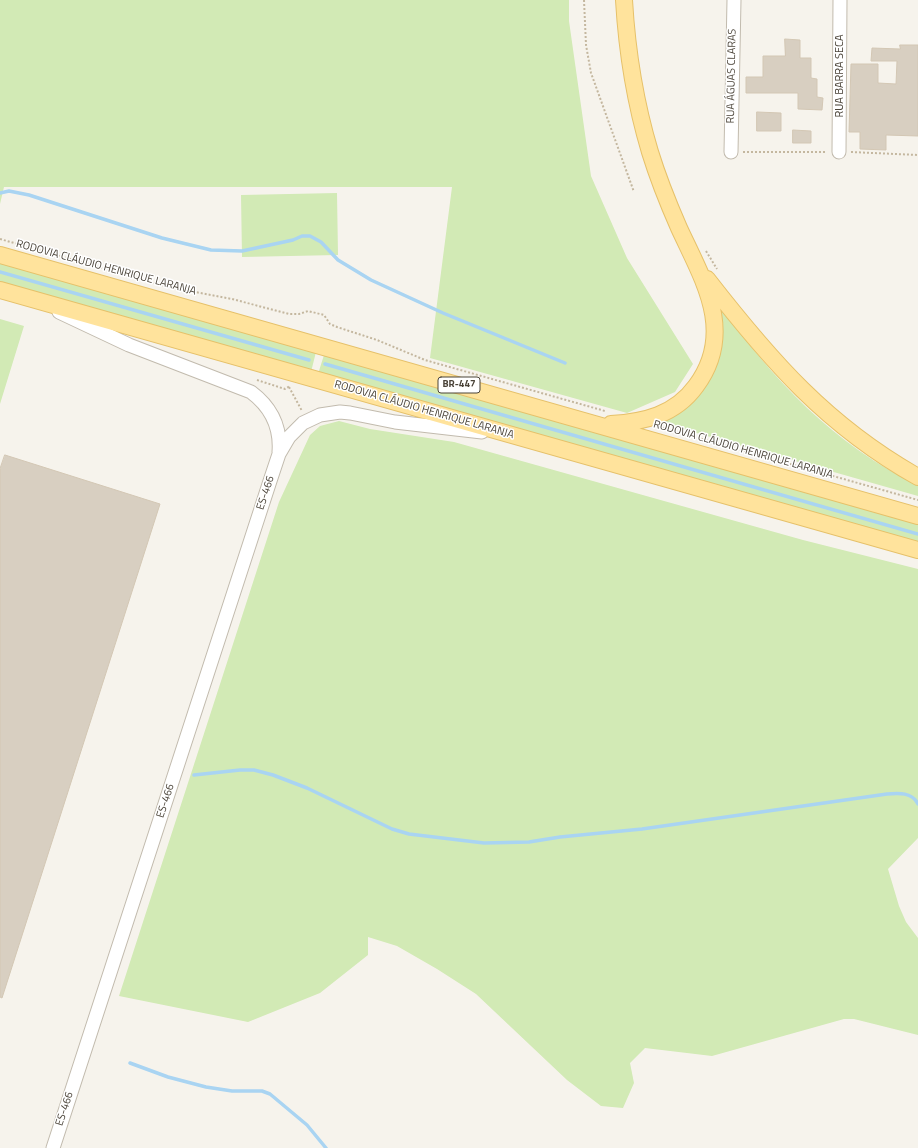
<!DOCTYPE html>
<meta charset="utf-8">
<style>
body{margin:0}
canvas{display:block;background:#f6f3ec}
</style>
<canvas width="918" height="1148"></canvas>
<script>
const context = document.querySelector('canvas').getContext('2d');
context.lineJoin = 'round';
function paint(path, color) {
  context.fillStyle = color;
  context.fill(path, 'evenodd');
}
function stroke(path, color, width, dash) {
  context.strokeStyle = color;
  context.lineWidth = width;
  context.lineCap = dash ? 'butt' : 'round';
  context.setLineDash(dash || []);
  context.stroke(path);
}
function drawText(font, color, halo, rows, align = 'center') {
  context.font = font + ' "Titillium Web",sans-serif';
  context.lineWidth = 3;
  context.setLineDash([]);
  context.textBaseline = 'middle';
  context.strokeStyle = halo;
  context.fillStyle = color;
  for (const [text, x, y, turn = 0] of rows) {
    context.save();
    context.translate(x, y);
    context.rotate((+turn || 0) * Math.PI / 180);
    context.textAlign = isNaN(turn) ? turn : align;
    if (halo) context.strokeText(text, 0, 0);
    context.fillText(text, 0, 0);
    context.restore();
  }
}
paint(new Path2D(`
 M0,0H569V21L591,176L627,258L693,364L675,392L627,413L430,358L452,187H4L0,204Z
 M337,193L338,255L242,257L241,195Z
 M0,262L316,352L311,372L0,283Z
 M720,305C771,378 836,447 918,485V496L658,422L669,416L722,331Z
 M0,319L24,326L0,404Z
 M324,355L918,524V545L318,374Z
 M339,421L370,429L454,442L803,540L918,569V838L888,869L899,906L906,922L918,938V1035L854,1019H844L712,1056L645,1048L630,1063L634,1083L623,1108L601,1106L567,1080L476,994L437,969L397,946L368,937V955L320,993L248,1022L119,996L279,502L310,435L320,426Z`), '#d2eab5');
stroke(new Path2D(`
 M0,193L9,191L29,195L162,238L211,250L242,251L293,240L302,236H310L321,242L338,260L371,280L443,313L565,363
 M0,272L309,360
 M325,364L918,534
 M194,775L240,770H254L273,775L307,788L392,829L409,834L484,843L529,842L560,837L642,829L887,794C899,793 912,792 918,804
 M130,1063L168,1077L206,1087L232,1091H262L270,1094L307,1125L326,1148`), '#a9d4f2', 3.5);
const building = new Path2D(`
 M785,39L800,40V58H811V78L817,79V97L823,98L822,110L798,109V93H746V77H763V56H785Z
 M900,45H918V136L886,135V150L860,149V132H849L851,64H878V83L896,84L897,61H871L872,48L900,49Z
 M757,112L781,113V131H757Z
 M793,130L811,131V143H793Z
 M5,455L160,504L2,998L0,997V469Z`);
paint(building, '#d8cfc1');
stroke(building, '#d3c7b4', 1);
const minor = new Path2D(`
 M731,152L734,0
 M839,152L840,0
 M59,312L129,345L251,392C271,407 281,426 279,452
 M53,1148L270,481L279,454L289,437L303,423L320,415L340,412L350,413L395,422L482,432`);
const major = new Path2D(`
 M0,255L918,516
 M707,279C770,360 827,426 918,477
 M0,290L918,550
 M611,424C644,422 675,415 696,386C736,332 703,280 679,228C668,203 658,178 650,152C635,102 627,52 624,0`);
stroke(minor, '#c2bbae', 15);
stroke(major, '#e6c16a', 18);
stroke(new Path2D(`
 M584,0L586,45L591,73L634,192
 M743,152H827
 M851,152L918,155
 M0,239L169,287L232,299L289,314H299L308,311L324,315L330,324L337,327L377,340L425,360L605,411
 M706,251L717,269
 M257,380L285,389L290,386
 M289,387L302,411
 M663,428L918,500`), '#c4b79f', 2, [2, 2]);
stroke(minor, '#fff', 13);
stroke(major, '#ffe39c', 16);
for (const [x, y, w] of [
 [459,385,42]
]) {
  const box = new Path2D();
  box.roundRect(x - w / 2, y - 8, w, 16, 3);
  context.fillStyle = '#fff';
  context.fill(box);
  stroke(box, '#4b4439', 1);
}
drawText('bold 10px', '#4b4439', null, [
 ["BR-447",459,385]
]);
drawText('11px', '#4b4439', '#fff', [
 ["RUA ÁGUAS CLARAS",732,76,-89],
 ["RUA BARRA SECA",840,76,-90],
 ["RODOVIA CLÁUDIO HENRIQUE LARANJA",106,268,15],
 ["RODOVIA CLÁUDIO HENRIQUE LARANJA",424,410,16],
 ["RODOVIA CLÁUDIO HENRIQUE LARANJA",743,450,16],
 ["ES-466",266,493,-72],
 ["ES-466",166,801,-72],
 ["ES-466",65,1109,-72]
]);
</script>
